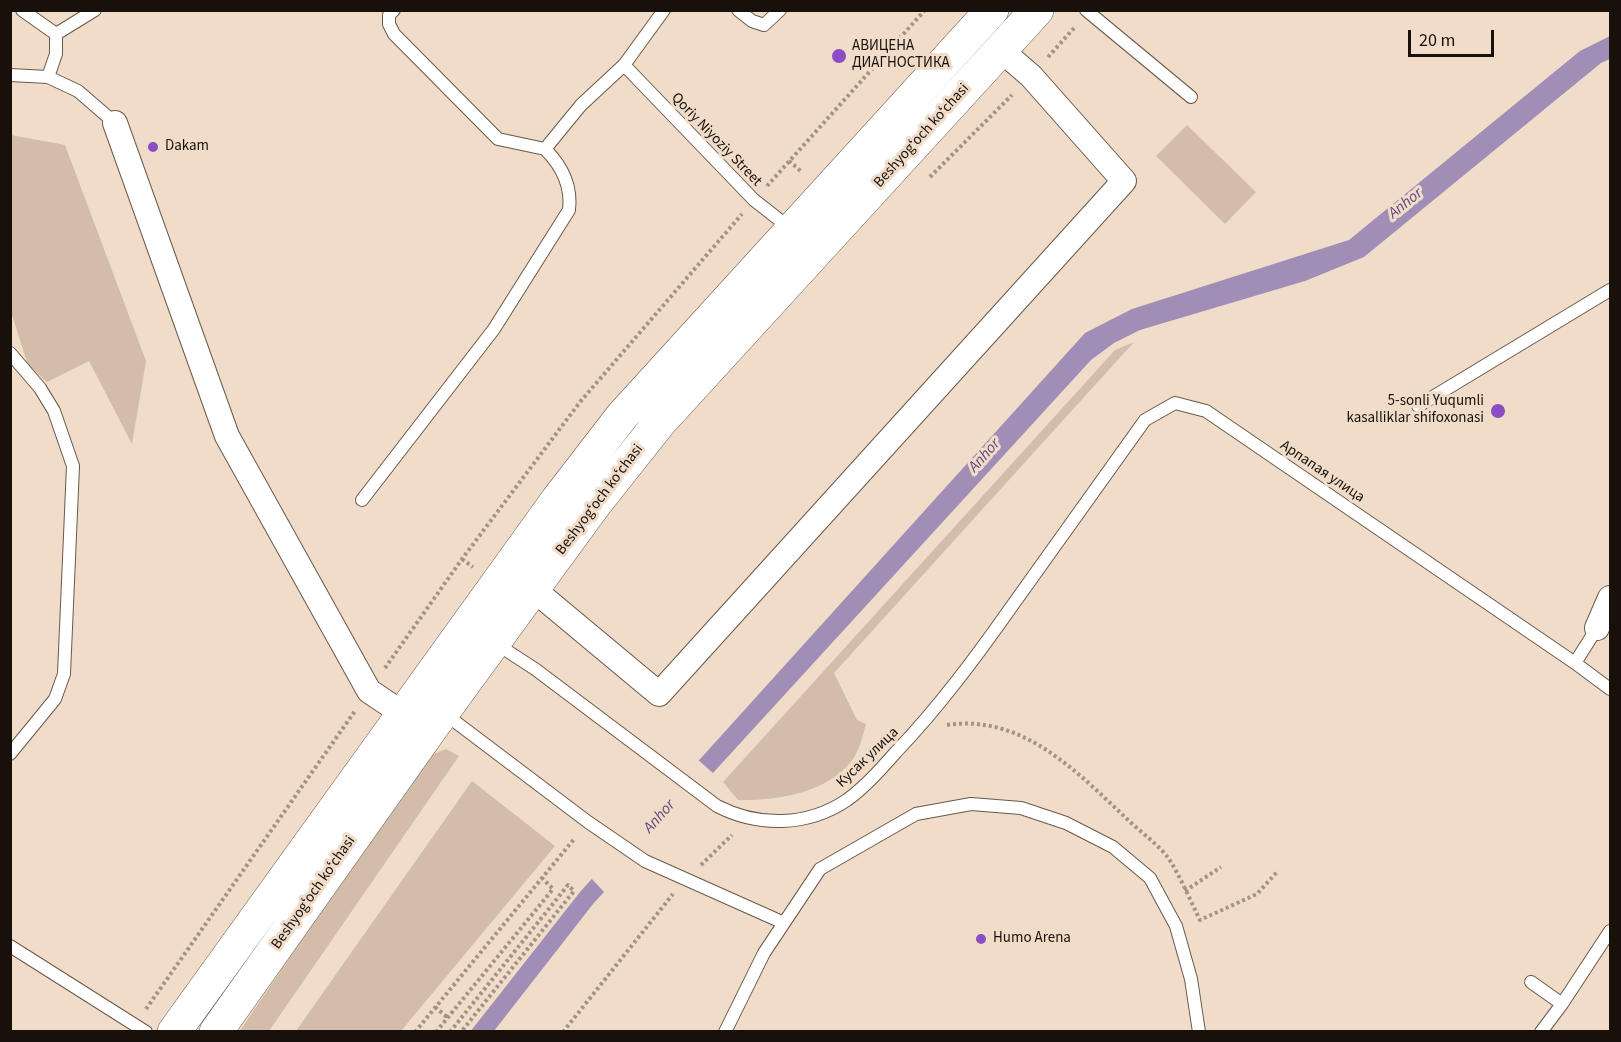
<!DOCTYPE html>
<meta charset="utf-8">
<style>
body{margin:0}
#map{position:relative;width:1621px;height:1042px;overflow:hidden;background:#f0dcc9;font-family:"Source Sans 3",sans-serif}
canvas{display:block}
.frame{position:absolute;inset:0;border:12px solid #17110a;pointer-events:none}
.scale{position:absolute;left:1408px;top:30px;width:86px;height:27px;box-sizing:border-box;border:3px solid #17110a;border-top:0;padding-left:8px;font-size:18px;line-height:21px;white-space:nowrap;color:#17110a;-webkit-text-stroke:4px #f0dcc9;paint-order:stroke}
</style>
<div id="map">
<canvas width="1621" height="1042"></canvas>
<div class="frame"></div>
<div class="scale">20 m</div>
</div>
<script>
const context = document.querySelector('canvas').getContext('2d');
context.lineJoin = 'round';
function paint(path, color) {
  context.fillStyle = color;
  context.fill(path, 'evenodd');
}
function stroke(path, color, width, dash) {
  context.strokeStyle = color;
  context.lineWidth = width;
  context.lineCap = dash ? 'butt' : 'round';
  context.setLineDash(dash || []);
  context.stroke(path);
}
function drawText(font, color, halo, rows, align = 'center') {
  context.font = font + ' "Source Sans 3",sans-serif';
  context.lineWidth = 6;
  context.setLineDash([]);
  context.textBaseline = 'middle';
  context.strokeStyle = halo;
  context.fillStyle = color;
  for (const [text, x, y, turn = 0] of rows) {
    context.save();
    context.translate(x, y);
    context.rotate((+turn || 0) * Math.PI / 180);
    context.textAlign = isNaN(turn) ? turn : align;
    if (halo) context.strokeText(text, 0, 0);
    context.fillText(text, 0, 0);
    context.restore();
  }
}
paint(new Path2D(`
 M1187,125L1256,192L1225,224L1156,156Z
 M11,135L65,145L146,361L132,444L89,361L47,382L28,365L11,312Z
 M1134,342L834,673L857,720L866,724C862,737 859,753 850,763C825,793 776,801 738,800L723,782L1115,350Z
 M446,749L459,756L269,1031L239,1032L426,757Z
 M472,781L555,846L401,1031H296Z`), '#d3bda8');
paint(new Path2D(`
 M1610,36V59L1601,63L1364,257L1305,281L1140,330L1114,343L1091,360L593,904L494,1031L470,1032L580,892L1085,333L1132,309L1349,240L1580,51Z`), '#a08eb7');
paint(new Path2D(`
 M696,758L714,774L606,894L590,877Z`), '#f0dcc9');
const service = new Path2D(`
 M22,10L56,34
 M394,10L389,15V24L394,34L498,139L545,149L581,105L624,65L664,10
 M738,10L752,21L764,25L780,10
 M1086,10L1191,97
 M56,34V54L48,77L78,91L115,123
 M56,34L95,10
 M624,65L754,200L791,229
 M10,75L48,77
 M10,353L40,388L54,411L73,466L64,674L55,699L10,754
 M1418,406L1610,290
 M362,500L494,329L569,210C572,186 562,166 545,149
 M495,643L535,669L717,806C758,827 807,827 847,800C865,787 881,769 896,752C939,707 976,657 1012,606C1056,544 1101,482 1145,420L1175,403L1206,411L1575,663L1597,628
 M1575,663L1610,689
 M445,714L588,822L645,861L784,923
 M10,946L146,1032
 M1531,982L1562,1004L1541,1032
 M1562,1004L1610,931
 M725,1032L764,953L820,869L916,814L971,804L1021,808L1066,823L1113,847L1150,878L1176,926L1191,979L1199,1032`);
const minor = new Path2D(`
 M115,123L227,436L369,691L417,723
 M533,589L659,694L1124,181L1031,76L1001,50
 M1597,628L1610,598`);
const secondary = new Path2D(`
 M174,1032L558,499L622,416L992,10
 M216,1032L430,730L595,504L660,422L1037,10`);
stroke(service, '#6a5949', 14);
stroke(minor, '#6a5949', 26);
stroke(secondary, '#6a5949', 34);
stroke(new Path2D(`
 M1048,57L1075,27
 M789,161L802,172
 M930,177L1012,95
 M767,186L925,10
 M462,559L473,567
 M385,668L462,559L580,402L742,214
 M947,725C1022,714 1075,770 1126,818C1139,831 1158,844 1169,859C1181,878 1190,900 1200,920L1257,894L1277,872
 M701,865L732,835
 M1185,891L1221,867
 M435,1007L447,1017
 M146,1009L355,711
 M415,1032L575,838
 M436,1032L553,889L542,878
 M450,1032L568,885L574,891L461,1032
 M563,1032L673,894`), '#a29384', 4, [3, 3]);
stroke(service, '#fff', 12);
stroke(minor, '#fff', 24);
stroke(secondary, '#fff', 33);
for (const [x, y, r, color] of [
 [839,56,8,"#8b4dc3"],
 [153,147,6,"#8b4dc3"],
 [1498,411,8,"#8b4dc3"],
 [981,939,6,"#8b4dc3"]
]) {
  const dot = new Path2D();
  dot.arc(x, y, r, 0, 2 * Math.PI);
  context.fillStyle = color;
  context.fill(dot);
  stroke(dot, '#f0dcc9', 2);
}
drawText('15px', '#17110a', '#f0dcc9', [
 ["АВИЦЕНА",852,47],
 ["ДИАГНОСТИКА",852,64],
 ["Dakam",165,147],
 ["5-sonli Yuqumli",1484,402,"right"],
 ["kasalliklar shifoxonasi",1484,419,"right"],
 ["Humo Arena",993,939]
], 'left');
drawText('15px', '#17110a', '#f0dcc9', [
 ["Beshyogʻoch koʻchasi",922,136,-48],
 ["Qoriy Niyoziy Street",716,140,46],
 ["Арпапая улица",1322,472,34],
 ["Beshyogʻoch koʻchasi",600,500,-53],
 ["Кусак улица",868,758,-44],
 ["Beshyogʻoch koʻchasi",314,893,-55]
]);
drawText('italic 16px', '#644a81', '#f0dcc9', [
 ["Anhor",1406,204,-39],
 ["Anhor",985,456,-48],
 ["Anhor",660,817,-48]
]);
</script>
